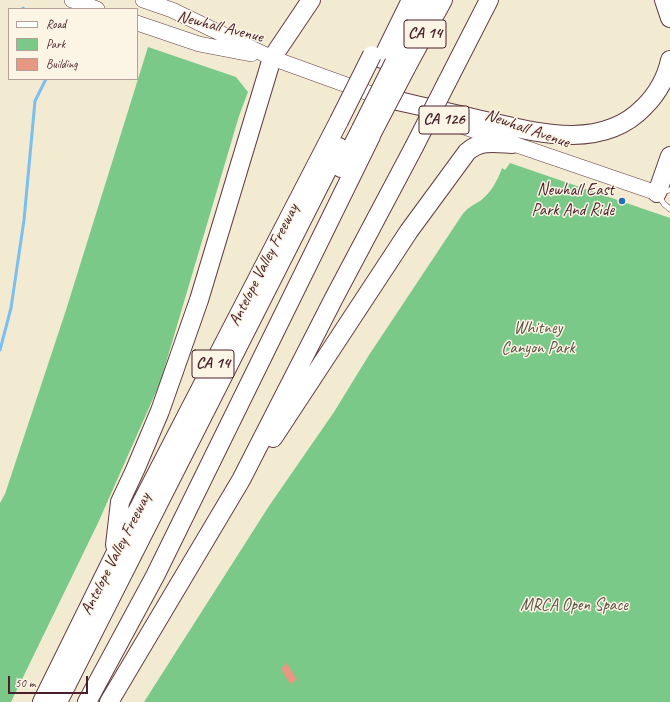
<!DOCTYPE html>
<style>
body{margin:0}
#map{position:relative;width:670px;height:702px;overflow:hidden;background:#f3ebd1;font-family:Caveat,sans-serif}
canvas{display:block}
.legend{position:absolute;left:8px;top:8px;width:130px;height:72px;box-sizing:border-box;background:#fcf5e5;border:1px solid #b59f9b;margin:0;padding:5px 7px;list-style:none;font-size:12px;color:#4a1f2b}
.legend li{display:flex;align-items:center;gap:8px;height:20px}
.legend b{width:20px;border:1px solid #b59f9b}
.scale{position:absolute;left:8px;top:676px;width:80px;height:18px;box-sizing:border-box;border:2px solid #4a1f2b;border-top:0;padding-left:5px;font-size:12px;line-height:14px;white-space:nowrap;color:#4a1f2b;-webkit-text-stroke:3px #fcf5e5;paint-order:stroke}
</style>
<div id="map">
<canvas width="670" height="702"></canvas>
<ul class="legend">
<li><b style="height:5px;background:#fff"></b>Road</li>
<li><b style="height:11px;background:#7bc989"></b>Park</li>
<li><b style="height:11px;background:#e69882"></b>Building</li>
</ul>
<div class="scale">50 m</div>
</div>
<script>
const context = document.querySelector('canvas').getContext('2d');
context.lineJoin = 'round';
function paint(path, color) {
  context.fillStyle = color;
  context.fill(path, 'evenodd');
}
function stroke(path, color, width, dash) {
  context.strokeStyle = color;
  context.lineWidth = width;
  context.lineCap = dash ? 'butt' : 'round';
  context.setLineDash(dash || []);
  context.stroke(path);
}
function drawText(font, color, halo, rows, align = 'center') {
  context.font = font + ' Caveat,sans-serif';
  context.lineWidth = 3;
  context.setLineDash([]);
  context.textBaseline = 'middle';
  context.strokeStyle = halo;
  context.fillStyle = color;
  for (const [text, x, y, turn = 0] of rows) {
    context.save();
    context.translate(x, y);
    context.rotate((+turn || 0) * Math.PI / 180);
    context.textAlign = isNaN(turn) ? turn : align;
    if (halo) context.strokeText(text, 0, 0);
    context.fillText(text, 0, 0);
    context.restore();
  }
}
paint(new Path2D(`
 M148,47L236,77L248,92L239,116L160,383L98,523L11,702H0V503L5,494L66,310Z
 M510,163L670,218V702H144L269,506L334,412L369,355L462,215C467,208 473,205 480,201C490,194 498,180 502,168L505,170Z`), '#7bc989');
stroke(new Path2D(`
 M23,8L24,9
 M0,350L11,308L24,220L35,101L46,79`), '#7abff1', 3);
paint(new Path2D(`
 M287,663L297,680L290,684L281,669Z`), '#e69882');
const lane = new Path2D(`
 M670,190L657,193L664,204L670,209`);
const primary = new Path2D(`
 M72,0L97,9
 M143,0L172,10L272,58L388,100
 M137,23L199,44L251,54
 M429,115L657,193`);
const highway = new Path2D(`
 M664,0L670,18
 M382,59L411,0
 M394,63L426,0
 M406,68L443,0
 M447,82L489,0
 M377,96C410,104 444,111 477,119C531,131 600,153 644,107C657,94 666,79 670,60
 M341,168L361,129
 M657,193L670,156
 M273,438L409,231L467,152C480,140 495,143 512,144
 M115,545L120,502L135,470L160,411L199,300L272,58L311,0
 M42,702L114,556L339,121
 M58,702L339,147
 M87,702L155,576L371,136
 M109,702L241,480L334,298L414,147`);
stroke(lane, '#633e44', 6);
stroke(primary, '#633e44', 16);
stroke(highway, '#633e44', 20);
stroke(lane, '#fff', 5);
stroke(primary, '#fff', 15);
stroke(highway, '#fff', 18);
const highwayBridge = new Path2D(`
 M339,121L372,55
 M361,129L394,63
 M372,133L406,68
 M414,147L447,82`);
stroke(highwayBridge, '#633e44', 20, []);
stroke(highwayBridge, '#fff', 18);
for (const [x, y, r, color] of [
 [622,201,4,"#1f6fb2"]
]) {
  const dot = new Path2D();
  dot.arc(x, y, r, 0, 2 * Math.PI);
  context.fillStyle = color;
  context.fill(dot);
  stroke(dot, '#fcf5e5', 1.5);
}
for (const [x, y, w] of [
 [425,34,42],
 [444,120,50],
 [213,364,42]
]) {
  const box = new Path2D();
  box.roundRect(x - w / 2, y - 14, w, 28, 3);
  context.fillStyle = '#fcf5e5';
  context.fill(box);
  stroke(box, '#4a1f2b', 1);
}
drawText('bold 16px', '#4a1f2b', null, [
 ["CA 14",425,34],
 ["CA 126",444,120],
 ["CA 14",213,364]
]);
drawText('17px', '#4a1f2b', '#fcf5e5', [
 ["Newhall Avenue",220,27,14],
 ["Newhall Avenue",527,129,19],
 ["Antelope Valley Freeway",264,265,-63],
 ["Antelope Valley Freeway",116,554,-63]
]);
drawText('17px', '#4a1f2b', '#fcf5e5', [
 ["Newhall East",614,191],
 ["Park And Ride",614,211]
], 'right');
drawText('17px', '#595247', '#fcf5e5', [
 ["Whitney",538,329],
 ["Canyon Park",538,349],
 ["MRCA Open Space",574,606]
]);
</script>
